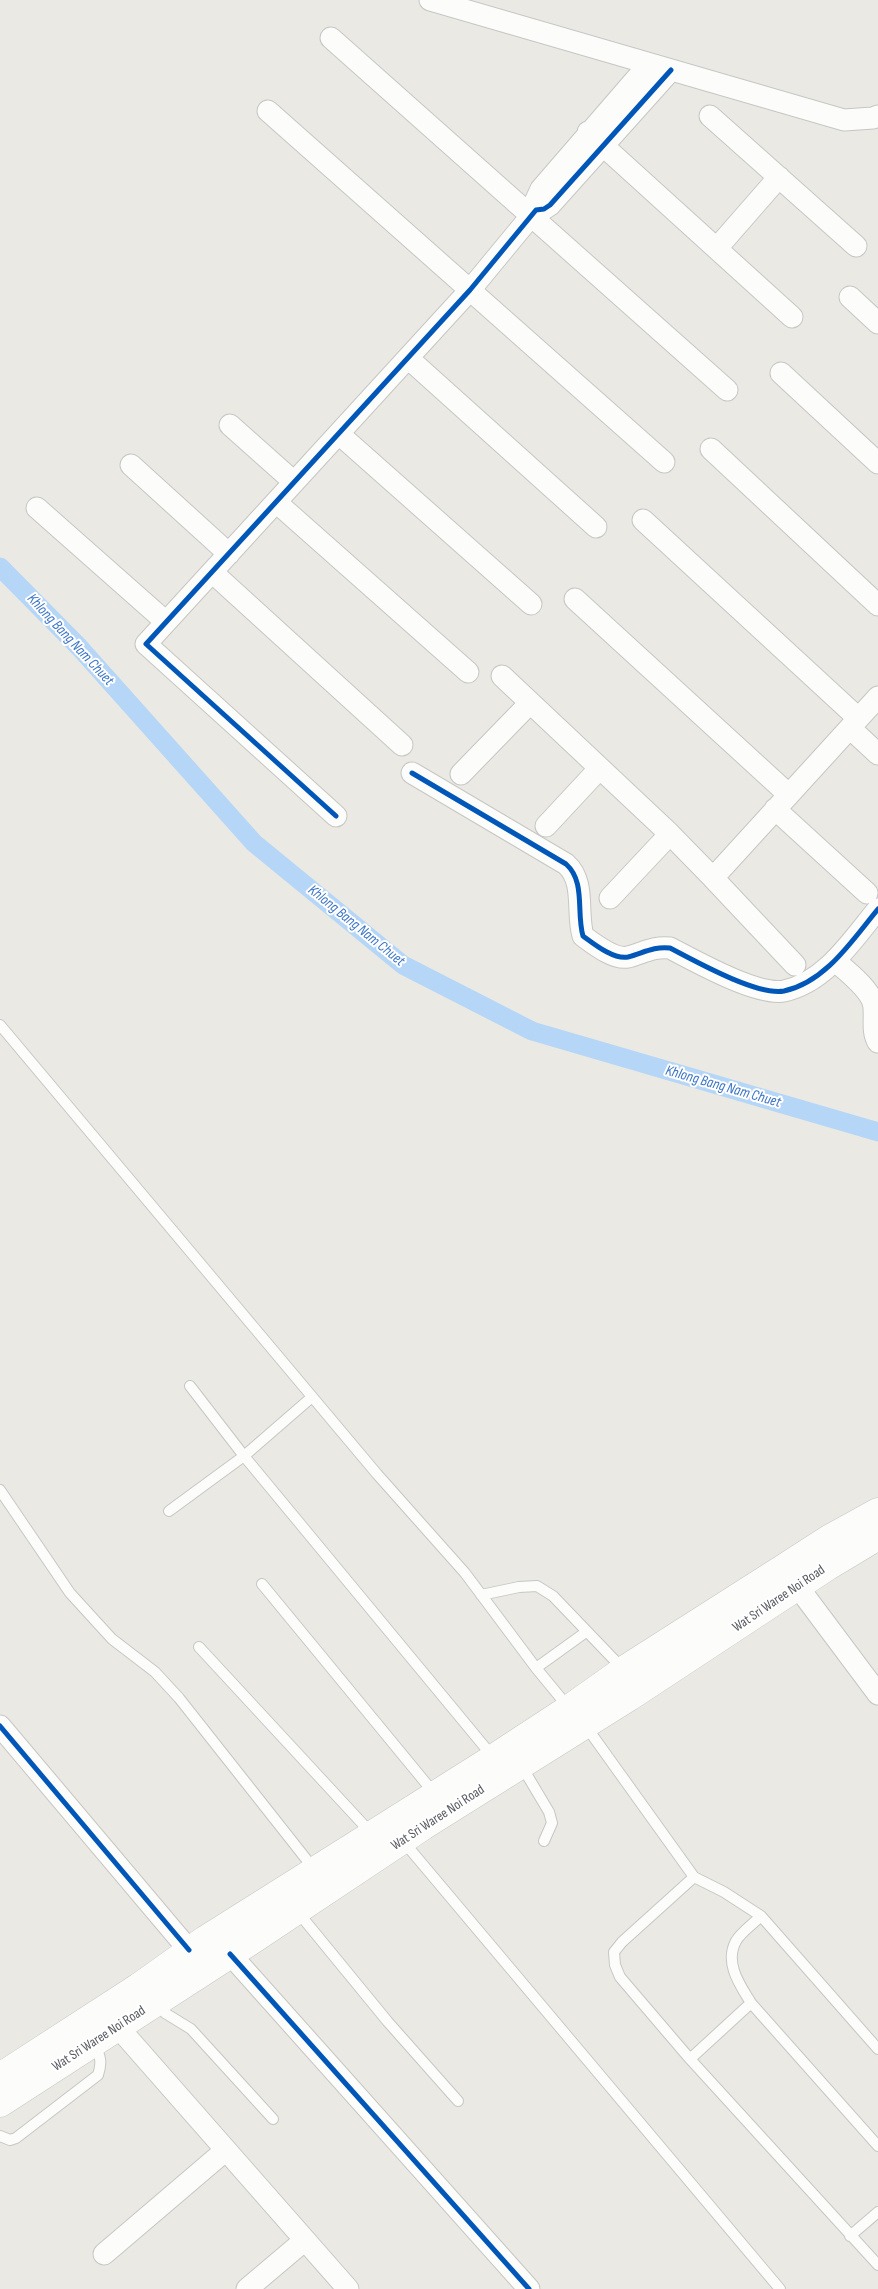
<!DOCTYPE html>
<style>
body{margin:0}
canvas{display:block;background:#eae9e3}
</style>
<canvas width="878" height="2289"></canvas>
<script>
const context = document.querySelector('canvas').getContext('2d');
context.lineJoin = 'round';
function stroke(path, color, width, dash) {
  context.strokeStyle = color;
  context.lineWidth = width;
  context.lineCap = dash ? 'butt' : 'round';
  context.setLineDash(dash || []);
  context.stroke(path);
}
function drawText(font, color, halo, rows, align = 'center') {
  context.font = font + ' "Sofia Sans Condensed",sans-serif';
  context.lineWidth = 4;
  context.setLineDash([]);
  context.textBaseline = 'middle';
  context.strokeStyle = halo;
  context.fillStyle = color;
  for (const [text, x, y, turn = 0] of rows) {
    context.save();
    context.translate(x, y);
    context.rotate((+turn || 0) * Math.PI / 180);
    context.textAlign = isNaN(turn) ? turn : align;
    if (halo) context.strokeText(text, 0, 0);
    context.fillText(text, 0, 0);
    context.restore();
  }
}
stroke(new Path2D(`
 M0,567L79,647L254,843L403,965L532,1031L878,1132`), '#b5d6f7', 19);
const lane = new Path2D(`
 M0,1025L377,1474L465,1573L536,1668L569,1708
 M190,1386L244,1456L493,1757
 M0,1490L70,1593L112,1639L155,1672L179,1698L314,1869
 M169,1511L244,1456L312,1397
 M262,1584L434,1793
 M481,1595L519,1587L537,1586L553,1596L623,1669
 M199,1647L372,1834
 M536,1668L586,1632
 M585,1725L694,1877
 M521,1765L549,1812L552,1823L544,1841
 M403,1841L780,2289
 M297,1911L388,2022L458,2101
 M761,1916C753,1924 741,1932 736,1941C724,1963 740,1985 751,2003L878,2146
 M157,2004L165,2013L191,2029L273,2119
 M878,2049L761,1916L724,1892L694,1877L622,1942L614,1952L615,1965L620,1977L690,2059L878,2265
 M690,2059L751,2003
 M0,2136L10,2140L16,2138L98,2075C102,2063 101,2056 94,2045
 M850,2236L878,2212`);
const street = new Path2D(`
 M430,0L844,120L873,118L878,116
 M331,38L727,390
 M268,111L664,462
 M710,116L856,246
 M588,132L792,317
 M536,210L535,202L541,189L649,64
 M717,248L779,177
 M850,297L878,323
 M408,358L596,527
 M781,373L878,463
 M230,425L294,482
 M339,434L531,604
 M711,449L878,605
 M131,465L229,554
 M276,502L468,672
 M37,508L166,622
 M643,520L858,718
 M212,572L402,745
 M575,599L788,794
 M502,676L670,834L713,878
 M850,728L878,754
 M412,773L566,864C586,882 576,912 583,936C594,944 614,960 628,957C643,953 654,946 670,948C695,961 757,996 784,991C826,982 853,939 878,909
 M461,774L530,703
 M775,809L867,893
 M336,816L146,644L470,290L536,210L544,209L550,205L671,70
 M546,826L600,768
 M610,898L670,834
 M835,961C847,971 874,992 874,1008C875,1020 872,1032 878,1042
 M795,965L713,878L878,697
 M798,1587L878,1694
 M0,1726L189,1950
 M230,1954L529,2289
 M118,2027L348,2289
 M104,2254L226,2150
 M247,2289L305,2240`);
const secondary = new Path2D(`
 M0,2077L139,1987L205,1940L494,1758L569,1709L624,1670L784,1568L829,1539L878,1512
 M0,2103L252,1940L423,1826L629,1697L828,1566L878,1536`);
stroke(lane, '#c6c7c5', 12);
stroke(street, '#c6c7c5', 23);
stroke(secondary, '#c7c8c7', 29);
stroke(lane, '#fcfcfb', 10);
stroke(street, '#fcfcfb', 21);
stroke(secondary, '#fcfcfb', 28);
stroke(new Path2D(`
 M412,773L566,864C586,882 576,912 583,936C594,944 614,960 628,957C643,953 654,946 670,948C695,961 757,996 784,991C826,982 853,939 878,909
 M336,816L146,644L470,290L536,210L544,209L550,205L671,70
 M0,1726L189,1950
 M230,1954L529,2289`), '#0057b8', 5);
drawText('14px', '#595c62', '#fff', [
 ["Wat Sri Waree Noi Road",779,1599,-34],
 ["Wat Sri Waree Noi Road",438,1818,-33],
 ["Wat Sri Waree Noi Road",99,2039,-33]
]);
drawText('italic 15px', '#3e76c5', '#fff', [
 ["Khlong Bang Nam Chuet",70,640,47],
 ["Khlong Bang Nam Chuet",356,926,39],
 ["Khlong Bang Nam Chuet",723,1087,16]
]);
</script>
